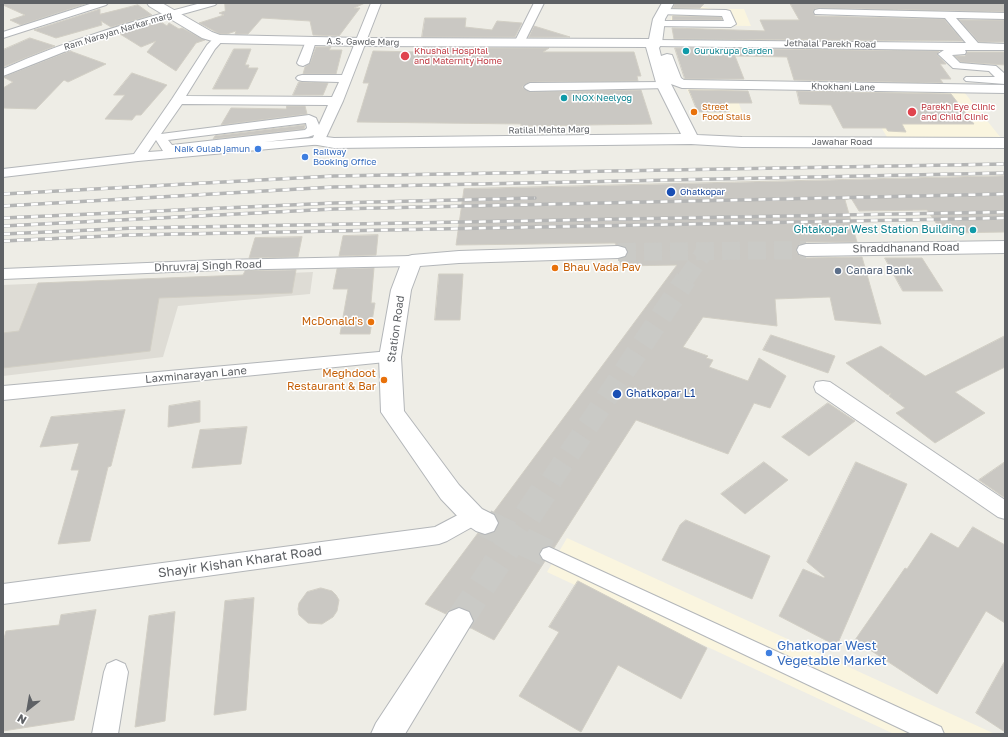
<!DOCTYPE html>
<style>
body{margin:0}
#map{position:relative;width:1008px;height:737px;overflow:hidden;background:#eeede6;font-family:"Golos Text",sans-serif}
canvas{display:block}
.frame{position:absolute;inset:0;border:4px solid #5e6165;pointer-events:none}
.north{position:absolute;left:8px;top:689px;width:40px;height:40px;-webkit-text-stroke:3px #fff;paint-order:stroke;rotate:211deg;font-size:11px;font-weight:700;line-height:16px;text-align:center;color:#5e6165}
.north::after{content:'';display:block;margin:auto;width:14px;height:18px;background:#5e6165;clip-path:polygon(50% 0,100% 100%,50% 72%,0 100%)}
</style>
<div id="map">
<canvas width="1008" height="737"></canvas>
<div class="frame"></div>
<div class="north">N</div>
</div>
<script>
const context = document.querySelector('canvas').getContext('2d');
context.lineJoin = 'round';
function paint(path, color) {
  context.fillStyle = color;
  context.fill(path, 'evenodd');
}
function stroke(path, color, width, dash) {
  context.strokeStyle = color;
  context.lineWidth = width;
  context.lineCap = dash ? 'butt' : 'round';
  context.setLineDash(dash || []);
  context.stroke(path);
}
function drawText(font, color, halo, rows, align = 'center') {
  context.font = font + ' "Golos Text",sans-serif';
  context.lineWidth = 3;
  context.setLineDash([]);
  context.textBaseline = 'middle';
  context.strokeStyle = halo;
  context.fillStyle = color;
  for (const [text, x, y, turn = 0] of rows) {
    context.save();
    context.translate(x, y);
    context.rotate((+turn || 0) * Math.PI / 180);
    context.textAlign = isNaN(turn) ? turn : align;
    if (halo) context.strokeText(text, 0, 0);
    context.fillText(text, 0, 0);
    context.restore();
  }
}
paint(new Path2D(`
 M685,3L713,9H744L751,26L669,25L674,8Z
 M686,88H733L744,117H702Z
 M859,91L964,92L1001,138L887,137Z
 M567,538L995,734H894L547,572Z`), '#faf5df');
paint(new Path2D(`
 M313,272L310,294L178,306L163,357L3,376V285Z`), '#dedcd5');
const building = new Path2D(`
 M3,3H88L21,25L10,20L25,15L3,5Z
 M225,3H365L354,8H360L339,36L313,35L310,21L262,18L248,34H235L236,31L227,34H220L199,23L224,15L219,13L225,11Z
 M675,3H705L700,8H673Z
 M790,3H1005V12L819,8L815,9L813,11L815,16L944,19L963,41L674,39L672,28L765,31L760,20H799Z
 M138,5L152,15L111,27L101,21L102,25L56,38L34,30L100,9V14Z
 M673,16L721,17L722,20H673Z
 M425,18H466L465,27L492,30L497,21L522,23L515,37H422Z
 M959,20H1005V42H979Z
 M161,22L167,26L169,23L179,29L182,28L205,40L196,43L176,71L147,52L156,41L141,47L120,34Z
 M534,26L570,37H529Z
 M30,38L55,46L3,67V50Z
 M316,47H331L329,50H342L336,74H303L305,67L310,63Z
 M420,48H549L543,52H634L641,76H637L638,81L530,82L522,87L530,92L641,90L652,124L521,126V124L357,122L369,83H363L373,51L419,52Z
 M675,48L939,51L937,55L946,64H940L951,79H940L943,83L794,80L787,57L735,56L744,79H685Z
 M234,49H251L245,65H249L248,68H258L248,89H213Z
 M70,51L106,64L68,82L64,80L36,109L3,108V88L13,82L3,77Z
 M967,52H1005V65L961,62L955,56H965Z
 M132,73L167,85L141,115H136L132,120L105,119L125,95H114Z
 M299,82H302L328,83L323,95H293Z
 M689,90L748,91L752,103H725L729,112H698Z
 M797,91L951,94L974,124H902L906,132L888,131L886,128H843L831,105L800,104Z
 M287,106H305L307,114L221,125L231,108L286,109Z
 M305,125L304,129L213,139L215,136Z
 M1005,176V232L943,233L927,210L859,211L851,198L845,200L857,242H806L799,245L796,251L799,255L806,258L862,257L881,324L835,320L830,297L775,299L777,326L703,317L683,347L708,356L706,358L713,360L709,367L748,381L759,358L786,376L770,408L754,403L728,454L636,420L554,548L549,546L542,548L539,555L545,561L494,640L471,628L474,620L470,611L458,607L448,611L446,614L425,604L478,533L485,535L495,532L499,522L495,514L493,513L677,265L621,266L619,259L626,257L628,251L625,247L616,245L615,243L456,245L464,189Z
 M378,235L376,255L339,256L343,236Z
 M302,237L298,257L249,258L255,238Z
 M885,258H922L943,291H903Z
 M374,268L371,303H375L370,334H340L348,289H333L337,269Z
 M296,270L292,293L159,298L150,351L3,368V333L19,331L38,283L243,275L245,271Z
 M439,274H463L460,320H435Z
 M771,335L835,356L828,373L763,350Z
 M1005,336V367L955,392L985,413L935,443L896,413L905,408L889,396L891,393L888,395L846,363L881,346L925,376Z
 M200,401V422L168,427L169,406Z
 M828,403L855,421L809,456L782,437Z
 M125,410L111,466L108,467L90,541L58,544L79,470H71L79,443L40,447L51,417Z
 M247,427L241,464L192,468L200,430Z
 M764,462L788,480L745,514L721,494Z
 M856,462L907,484L838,643H831L779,616L803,569L824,578L825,577L807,562Z
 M1005,462V498L979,480Z
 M686,520L770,556L752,599L662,560L680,525Z
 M973,527L1005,545V623L986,611L937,694L855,640L905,568L907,569L931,533L958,548Z
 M578,581L707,648L681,699L618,665L581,732L519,696L559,632L549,627Z
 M321,588L332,591L336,595L339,600L337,611L333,617L322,624L308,623L299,615L298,609L299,603L307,592Z
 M254,598L246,710L214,715L225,601Z
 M96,610L74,720L3,731V642L6,631L59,625L61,615Z
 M175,612L165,721L135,727L149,616Z
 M1005,661V732L976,713Z`);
paint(building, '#cac8c3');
stroke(building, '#d2cfc5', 1);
stroke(new Path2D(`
 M618,252L806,250
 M685,280L705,251`), '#cacac6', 18, [18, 8]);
stroke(new Path2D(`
 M551,481L686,279`), '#cacac6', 22, [22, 11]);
stroke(new Path2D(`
 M485,523L549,554
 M459,621L551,480`), '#cacac6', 28, [28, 14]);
const pedestrian = new Path2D(`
 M549,547L941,727L944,734H912L543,559L540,554L543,549Z`);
const minor = new Path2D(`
 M93,3H108L106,5L3,38V32Z
 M201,3H217L215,5L136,27L84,44L3,76V69C67,40 133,21 201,3Z
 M371,3H381L343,101L323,144L138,161L3,177V169L134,154L172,99L207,45L215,37L219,36L224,39L215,49L186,96L332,97L339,82L302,81L298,80L296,78L298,76L302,75H342ZM182,104L328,105L319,125L316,118L309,115L161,134ZM306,123L307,128L305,130L172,145L168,140ZM314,135L313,138L264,142L308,137ZM156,140L163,151L148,152Z
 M534,3H544L524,43L519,46L515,45L514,43Z
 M663,9L726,10L730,11L736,24L731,27L654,26L653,24L658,21H724L722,16L659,14L658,12L659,10Z
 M819,9L1005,13V19L956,18L978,43L1005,44V50H965L966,52L965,54L952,55L960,63L996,66L1005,74V84L966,81L964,79L966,77H995L989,71L953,68L938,54L944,50L655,46L650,43L655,40L966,43L945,18L815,14L814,12L815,10Z
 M311,38L316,41L309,63L303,66L299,65L297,63L306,41Z
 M664,82L668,84L670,86L668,88L530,91L526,89L524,87L526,85L530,83Z
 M412,256L418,258L420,261L418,264L412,266L219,270L3,279V269L219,260Z
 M390,351L396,353L399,357L396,361L3,400V386Z
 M823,381L830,382L1005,500V519L998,517L816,392L814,387L816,382Z
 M473,507L481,510L484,516L481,522L447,541L439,544L3,604V584L435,527Z
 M116,660L125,664L128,672L118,734H92L104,672L107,664Z`);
const tertiary = new Path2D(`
 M147,3H162L212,32L220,35L362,38L649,39L653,19L662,3H674L665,19L662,43L659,48L661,56L667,54L672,55L681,78L684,80L1005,85V93L682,88L671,84L697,135L742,137L1005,138V148L742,147L691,144L334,148L312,144L310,141L312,138L318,136L334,138L681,134L657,86L646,47L362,46L219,43L202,38L149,6Z
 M1005,241V253L806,256L799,254L797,250L799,246L806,244Z
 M618,246L625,248L627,252L625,256L618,258L459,263L420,266L411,290L401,357L404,411L459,485L482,509L494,515L498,523L494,531L485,534L476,531L464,523L441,499L381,412L379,357L391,290L402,261L405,257L412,255L459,251Z
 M459,608L469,612L473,621L405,734H371L376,723L449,612Z`);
stroke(pedestrian, '#b3b6b9', 2);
stroke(minor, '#b3b6b9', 2);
stroke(tertiary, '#b3b6b9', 2);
paint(pedestrian, '#fff');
paint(minor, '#fff');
paint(tertiary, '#fff');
const rail = new Path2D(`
 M3,194L334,176L1005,164
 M3,206L334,187L1005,173
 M3,218L334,203L535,198
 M3,226L334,209L1005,194
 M3,234L135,228L1005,212
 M3,241L129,235L1005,218`);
stroke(rail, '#b4b5b5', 3.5);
stroke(rail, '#fff', 2.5, [7]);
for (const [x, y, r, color] of [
 [686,51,4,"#0f9aa8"],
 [405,56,5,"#e0444e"],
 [564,98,4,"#0f9aa8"],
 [694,112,4,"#e8710a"],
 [912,112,5,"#e0444e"],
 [258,149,4,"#3f7fe0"],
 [305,157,4,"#3f7fe0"],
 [671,192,5,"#1a4fb4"],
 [973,230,4,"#0f9aa8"],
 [555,268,4,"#e8710a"],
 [838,271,4,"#5c6f8a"],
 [371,322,4,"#e8710a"],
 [384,380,4,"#e8710a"],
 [617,394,5,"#1a4fb4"],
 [769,653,4,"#3f7fe0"]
]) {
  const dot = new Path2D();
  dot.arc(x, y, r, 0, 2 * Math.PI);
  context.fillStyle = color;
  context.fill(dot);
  stroke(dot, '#fff', 1.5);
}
drawText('9px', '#5e6165', '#fff', [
 ["Ram Narayan Narkar marg",118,31,-17],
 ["A.S. Gawde Marg",363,42,1],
 ["Jethalal Parekh Road",830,44,1],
 ["Khokhani Lane",843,87,1],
 ["Ratilal Mehta Marg",549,130,-1],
 ["Jawahar Road",842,142]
]);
drawText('9px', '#be3a42', '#fff', [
 ["Khushal Hospital",414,51],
 ["and Maternity Home",414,61],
 ["Parekh Eye Clinic",921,107],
 ["and Child Clinic",921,117]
], 'left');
drawText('9px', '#0d838f', '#fff', [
 ["Gurukrupa Garden",694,51],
 ["INOX Neelyog",572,98]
], 'left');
drawText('9px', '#c56008', '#fff', [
 ["Street",702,107],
 ["Food Stalls",702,117]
], 'left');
drawText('9px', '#366cbe', '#fff', [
 ["Naik Gulab jamun",250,149],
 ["Railway",313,152,"left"],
 ["Booking Office",313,162,"left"]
], 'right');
drawText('9px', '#164399', '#fff', [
 ["Ghatkopar",680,192]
], 'left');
drawText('11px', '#0d838f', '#fff', [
 ["Ghtakopar West Station Building",965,230]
], 'right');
drawText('11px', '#5e6165', '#fff', [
 ["Shraddhanand Road",906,248,-1],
 ["Dhruvraj Singh Road",208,266,-2],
 ["Station Road",396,329,-82],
 ["Laxminarayan Lane",196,375,-5]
]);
drawText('11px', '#c56008', '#fff', [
 ["Bhau Vada Pav",563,268,"left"],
 ["McDonald's",363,322],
 ["Meghdoot",376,374],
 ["Restaurant & Bar",376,387]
], 'right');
drawText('11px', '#4e5e75', '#fff', [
 ["Canara Bank",846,271]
], 'left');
drawText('11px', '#164399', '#fff', [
 ["Ghatkopar L1",626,394]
], 'left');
drawText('13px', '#5e6165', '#fff', [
 ["Shayir Kishan Kharat Road",240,562,-8]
]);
drawText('13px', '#366cbe', '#fff', [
 ["Ghatkopar West",777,646],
 ["Vegetable Market",777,661]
], 'left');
</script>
